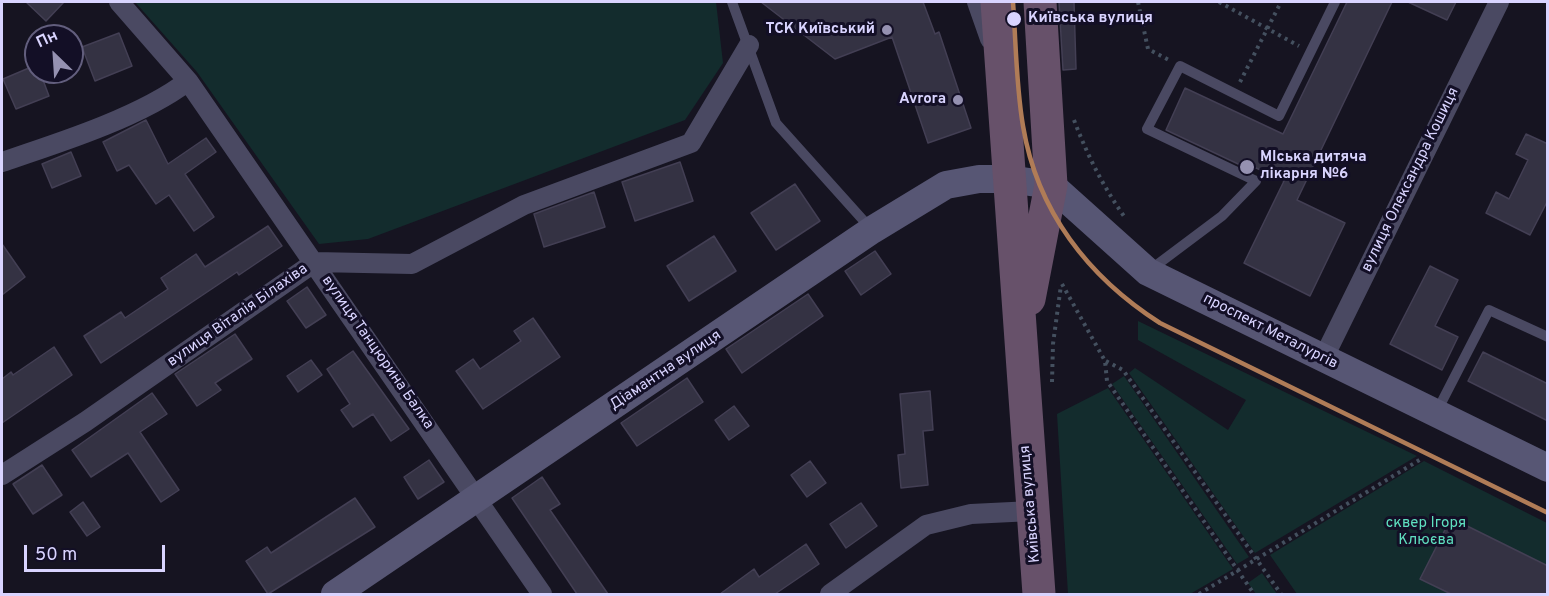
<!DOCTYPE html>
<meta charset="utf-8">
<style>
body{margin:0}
#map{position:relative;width:1549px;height:596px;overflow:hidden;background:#161421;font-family:Overpass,sans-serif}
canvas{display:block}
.frame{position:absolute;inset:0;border:3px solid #d9d4ff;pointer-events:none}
.north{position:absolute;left:24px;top:24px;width:60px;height:60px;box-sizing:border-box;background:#130f26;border:2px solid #625e7d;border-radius:50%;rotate:335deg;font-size:16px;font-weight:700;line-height:24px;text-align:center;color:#d9d4ff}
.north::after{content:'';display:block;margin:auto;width:21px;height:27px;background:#9591b1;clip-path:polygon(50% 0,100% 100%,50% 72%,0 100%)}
.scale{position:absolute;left:24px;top:545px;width:141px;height:27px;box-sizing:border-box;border:3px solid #d9d4ff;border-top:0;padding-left:8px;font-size:18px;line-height:21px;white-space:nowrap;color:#d9d4ff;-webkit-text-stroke:4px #130f26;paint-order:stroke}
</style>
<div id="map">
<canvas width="1549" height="596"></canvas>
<div class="frame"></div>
<div class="north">Пн</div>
<div class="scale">50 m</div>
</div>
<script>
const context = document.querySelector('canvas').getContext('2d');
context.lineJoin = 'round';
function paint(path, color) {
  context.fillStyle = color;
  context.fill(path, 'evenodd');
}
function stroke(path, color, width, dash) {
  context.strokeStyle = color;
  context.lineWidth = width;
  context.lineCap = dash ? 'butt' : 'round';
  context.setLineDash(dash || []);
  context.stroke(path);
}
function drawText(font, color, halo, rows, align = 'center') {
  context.font = font + ' Overpass,sans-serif';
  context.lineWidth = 6;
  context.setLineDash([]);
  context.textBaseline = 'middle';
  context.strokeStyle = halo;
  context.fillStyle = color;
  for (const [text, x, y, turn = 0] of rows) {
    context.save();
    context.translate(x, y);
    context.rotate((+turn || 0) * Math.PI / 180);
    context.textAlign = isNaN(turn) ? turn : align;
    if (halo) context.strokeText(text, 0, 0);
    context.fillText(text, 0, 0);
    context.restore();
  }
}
paint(new Path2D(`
 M135,2H716L723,63L685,120L368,239L319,244L197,72Z
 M1138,321L1417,456L1255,553L1129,373L1135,368L1228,430L1246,400L1138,340Z
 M1124,376L1249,557L1237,564L1112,384Z
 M1108,388L1233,569L1190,594H1068L1057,414Z
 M1424,461L1547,523V594H1297L1270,555Z
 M1262,573L1277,594H1256L1248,583Z`), '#132c2d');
const building = new Path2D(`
 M26,2H64L46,21Z
 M761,2H923L935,34L939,32L971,128L928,143L892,37L835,59Z
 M1059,2H1074L1076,69L1063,70Z
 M1347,2H1392L1297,200L1345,223L1310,296L1244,263L1284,181L1254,167L1253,171L1166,130L1185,88L1283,134Z
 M1408,2H1456L1447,20Z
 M119,33L132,66L95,81L82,47Z
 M36,65V72H40L49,96L16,109L3,79Z
 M146,120L168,164L206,138L216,152L185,174L214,217L194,231L169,195L156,204L129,165L117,171L103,142Z
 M1526,134L1548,144V200L1530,235L1486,213L1496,192L1509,199L1528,160L1516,154Z
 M71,152L81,176L52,188L42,164Z
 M680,162L693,201L635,221L622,182Z
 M795,184L820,221L776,250L751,213Z
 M594,192L605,227L544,247L534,214Z
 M268,226L282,246L239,275L237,272L101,363L84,336L121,312L125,318L168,289L161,278L196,254L205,267Z
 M714,236L736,271L689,301L667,266Z
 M2,244L25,277L2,295Z
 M875,251L891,274L861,295L845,271Z
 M1430,266L1458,280L1435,326L1458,337L1442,370L1390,344Z
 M307,287L326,315L306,328L287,301Z
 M808,294L823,316L742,373L726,349Z
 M533,318L560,357L483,409L456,371L473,359L480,369L521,341L514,331Z
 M235,334L252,359L215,383L221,390L197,406L175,374Z
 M54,347L72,375L2,423V379L11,372L13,375Z
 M353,351L409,429L391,441L373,414L353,427L341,410L350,404L327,369Z
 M1483,352L1548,384V421L1468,381Z
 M311,360L322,375L298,392L287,376Z
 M687,378L703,402L637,446L621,423Z
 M930,391L933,430L923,431L928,485L901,488L898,455L905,454L900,394Z
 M152,393L167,414L140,432L179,490L161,502L128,453L91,477L72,450Z
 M734,406L749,426L729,440L715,420Z
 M429,460L444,482L418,499L404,477Z
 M810,461L826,483L807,497L791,475Z
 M42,465L62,495L33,514L13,484Z
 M542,477L560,504L550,510L608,594H577L512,498Z
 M355,498L375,527L268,594L246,561L267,547L271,553Z
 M83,502L100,527L87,536L70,512Z
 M861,503L877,526L846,548L830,524Z
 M1451,518L1548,566V594H1451L1420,579Z
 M806,544L819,564L775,594H720L754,569L759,577Z`);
paint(building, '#343243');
stroke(building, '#433f54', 1.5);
stroke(new Path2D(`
 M1138,2L1148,49L1169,60
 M1219,2L1299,46
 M1240,82L1281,2
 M1074,120C1088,157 1104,188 1126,219
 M1062,284L1105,361L1107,381L1254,594
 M1106,361L1123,370L1281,594
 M1052,382L1053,344L1061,285
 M1199,594L1421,459`), '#44505f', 4, [3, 4.5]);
stroke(new Path2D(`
 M732,2L776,123L872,230
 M1150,270L1222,216L1256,181L1147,129L1180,66L1279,116L1335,2
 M1436,413L1489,310L1548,337`), '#4a4962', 10);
stroke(new Path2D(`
 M119,2L188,81L542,594
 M977,2L990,39
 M2,162C59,143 141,117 188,81
 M1323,359L1499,2
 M2,475L85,422L315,262L412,264L524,205L691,143L749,45
 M830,594L926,525L971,514L1032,511`), '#4a4962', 20);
stroke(new Path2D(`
 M335,594L872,230L946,185L979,179H1008L1051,185L1148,272L1548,468`), '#575674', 28);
stroke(new Path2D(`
 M997,2L1039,594
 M1029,299L1051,185L1040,2`), '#67516a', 33);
stroke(new Path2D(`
 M1013,2C1016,43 1016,85 1023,126C1037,211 1088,277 1160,323L1548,513`), '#b07c57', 4.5);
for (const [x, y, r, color] of [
 [1014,19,8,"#d9d4ff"],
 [887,30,6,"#9591b1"],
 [958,100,6,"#9591b1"],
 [1247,167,8,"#9591b1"]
]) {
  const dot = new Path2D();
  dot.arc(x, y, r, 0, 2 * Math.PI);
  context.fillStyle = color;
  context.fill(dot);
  stroke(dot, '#130f26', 2);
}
drawText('bold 15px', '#d9d4ff', '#130f26', [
 ["Київська вулиця",1028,19]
], 'left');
drawText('bold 15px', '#d9d4ff', '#130f26', [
 ["ТСК Київський",875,30],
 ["Avrora",946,100],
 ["МІська дитяча",1260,158,"left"],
 ["лікарня №6",1260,175,"left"]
], 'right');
drawText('15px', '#d9d4ff', '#130f26', [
 ["вулиця Олександра Кошиця",1411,180,-64],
 ["вулиця Віталія Білахіва",238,316,-35],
 ["проспект Металургів",1270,332,27],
 ["вулиця Танцюрина Балка",377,353,55],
 ["Діамантна вулиця",666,371,-34],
 ["Київська вулиця",1031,504,-95]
]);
drawText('15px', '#5fe0c0', '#130f26', [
 ["сквер Ігоря",1426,524],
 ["Клюєва",1426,541]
]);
</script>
